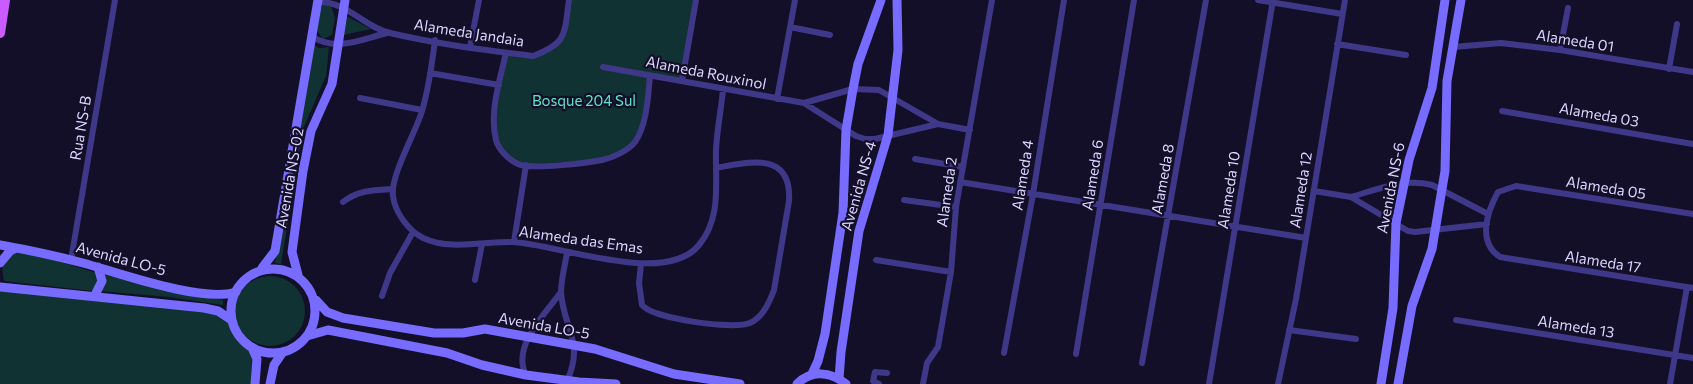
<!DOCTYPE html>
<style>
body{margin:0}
canvas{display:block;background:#140f28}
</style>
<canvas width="1693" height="384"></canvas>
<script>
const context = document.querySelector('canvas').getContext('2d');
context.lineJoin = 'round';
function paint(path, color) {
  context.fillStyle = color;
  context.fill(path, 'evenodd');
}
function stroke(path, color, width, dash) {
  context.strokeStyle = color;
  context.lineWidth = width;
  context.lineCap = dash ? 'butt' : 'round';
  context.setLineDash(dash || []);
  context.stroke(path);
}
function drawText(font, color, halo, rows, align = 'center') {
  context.font = font + ' Commissioner,sans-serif';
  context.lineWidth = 4.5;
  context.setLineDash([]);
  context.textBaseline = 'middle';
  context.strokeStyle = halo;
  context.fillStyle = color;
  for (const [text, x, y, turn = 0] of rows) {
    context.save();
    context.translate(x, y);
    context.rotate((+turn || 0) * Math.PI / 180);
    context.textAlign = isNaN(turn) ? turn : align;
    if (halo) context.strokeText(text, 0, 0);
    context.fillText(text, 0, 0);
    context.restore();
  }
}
paint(new Path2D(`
 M569,0H696L682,81L650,76L641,128L634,143L602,160L519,165L496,141L494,124L506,53L533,56L564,36Z
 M324,3L331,5L335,18L332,35L323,39L317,31L320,10Z
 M346,16L371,29L343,35Z
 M314,45L319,48L329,47L326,76L303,129L281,264L275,263Z
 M14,252L37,255L97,273L99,282L93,291L4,281L2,268Z
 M102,274L170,291L223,300V305L169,297L100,291Z
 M235 311a35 35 0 1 1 70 0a35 35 0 1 1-70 0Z
 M0,288L204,309L229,321L251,351L255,359L254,384H0Z`), '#113232');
stroke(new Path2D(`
 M1258,0L1342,14
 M317,2C348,1 363,27 390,33C436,44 486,50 533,56C568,43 564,34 569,0
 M790,27L830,35
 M313,37C336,52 363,39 387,33
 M435,40C432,64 429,88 422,111C416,132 390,176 393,196C395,213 409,231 423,238C451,251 484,241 513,242C557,244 665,287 699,245C722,217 715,183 716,150C717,130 721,110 723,90
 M1337,44L1406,55
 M470,47L479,0
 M1453,47L1501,43L1560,50L1693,72
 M1560,50L1568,8
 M506,53C500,79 489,113 496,140C498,149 509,160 518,164C531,170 587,163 602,160C612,158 628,151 635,142C647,125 648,96 650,76
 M603,67L804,103L856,136L865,139H875L938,124
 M1669,69L1677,24
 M430,73L499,85
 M682,81L696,0
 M360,98L422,110
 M777,99L795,0
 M804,103L853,89L879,90L938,124L970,130
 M1502,111L1693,144
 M915,159L963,167
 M960,182L1306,238
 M1314,191L1351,197L1408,231L1415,232L1487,224
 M1351,197C1378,189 1404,178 1432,185L1488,214
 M904,200L956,207
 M343,202C358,190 375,190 393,189
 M1693,214L1516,186L1498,192C1487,212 1477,242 1500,257L1693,288
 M514,242L526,165
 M71,260L115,0
 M876,260L951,272
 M641,264L639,283L642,305C653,319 734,330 750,323C763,317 769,303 774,290L789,201C792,152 751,161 716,168
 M475,280L482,244
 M382,296L390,273L413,232
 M1456,320L1693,358
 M1289,330L1356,339
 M1004,353L1033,194L1064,0
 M1076,354L1134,0
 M1142,363L1206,0
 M526,375C511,346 546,313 561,292
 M567,381C585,342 563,328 561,292C561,280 565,265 567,253
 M879,384L873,381L875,372L887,373
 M923,384L927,363L938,347L951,272L956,207L992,0
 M1209,384L1273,0
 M1278,384L1296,299L1345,0
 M1670,384L1687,287`), '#3f3889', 6);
stroke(new Path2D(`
 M0,245C28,250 56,256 83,263C119,273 202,303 236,292
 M0,263L10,251L16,248
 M262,268L275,251L318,0
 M231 311a42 42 0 1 1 84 0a42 42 0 1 1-84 0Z
 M298,275L292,252L303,171L311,131L332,84L345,0
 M0,287L204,308L218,311L230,319
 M95,295L102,281L98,267
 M316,300L327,312L343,318L434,333H463L485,329L595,349L674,374L740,384
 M307,336L328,330L447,353L482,365L526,375L579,382L616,384
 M253,350L257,359L255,384
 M812,374L818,361L825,334L843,213L846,130L853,89L858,64L881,0
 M839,379L841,352L859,231L888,135L898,50L897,0
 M270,384L274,365L283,352
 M797,384C811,370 830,371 846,384
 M1381,384L1393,308L1396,223L1409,160L1432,88L1445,0
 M1398,384L1412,306L1432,249L1445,171L1447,81L1461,0`), '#776cff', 9);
stroke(new Path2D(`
 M0,33L5,0`), '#ca5cff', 10);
drawText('15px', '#dcd5ff', '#140f28', [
 ["Alameda Jandaia",469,33,9],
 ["Alameda 01",1575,41,9],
 ["Alameda Rouxinol",706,73,11],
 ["Alameda 03",1599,115,10],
 ["Rua NS-B",81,128,-80],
 ["Alameda 4",1023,175,-81],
 ["Alameda 6",1093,175,-81],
 ["Avenida NS-02",290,178,-80],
 ["Alameda 8",1163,179,-80],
 ["Avenida NS-4",859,186,-74],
 ["Avenida NS-6",1391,188,-79],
 ["Alameda 05",1606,188,9],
 ["Alameda 10",1229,190,-81],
 ["Alameda 12",1301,190,-81],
 ["Alameda 2",947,192,-82],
 ["Alameda das Emas",581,240,8],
 ["Avenida LO-5",121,259,15],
 ["Alameda 17",1603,262,9],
 ["Avenida LO-5",544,326,10],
 ["Alameda 13",1576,327,9]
]);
drawText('15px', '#5ce5c9', '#140f28', [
 ["Bosque 204 Sul",584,101]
]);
</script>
